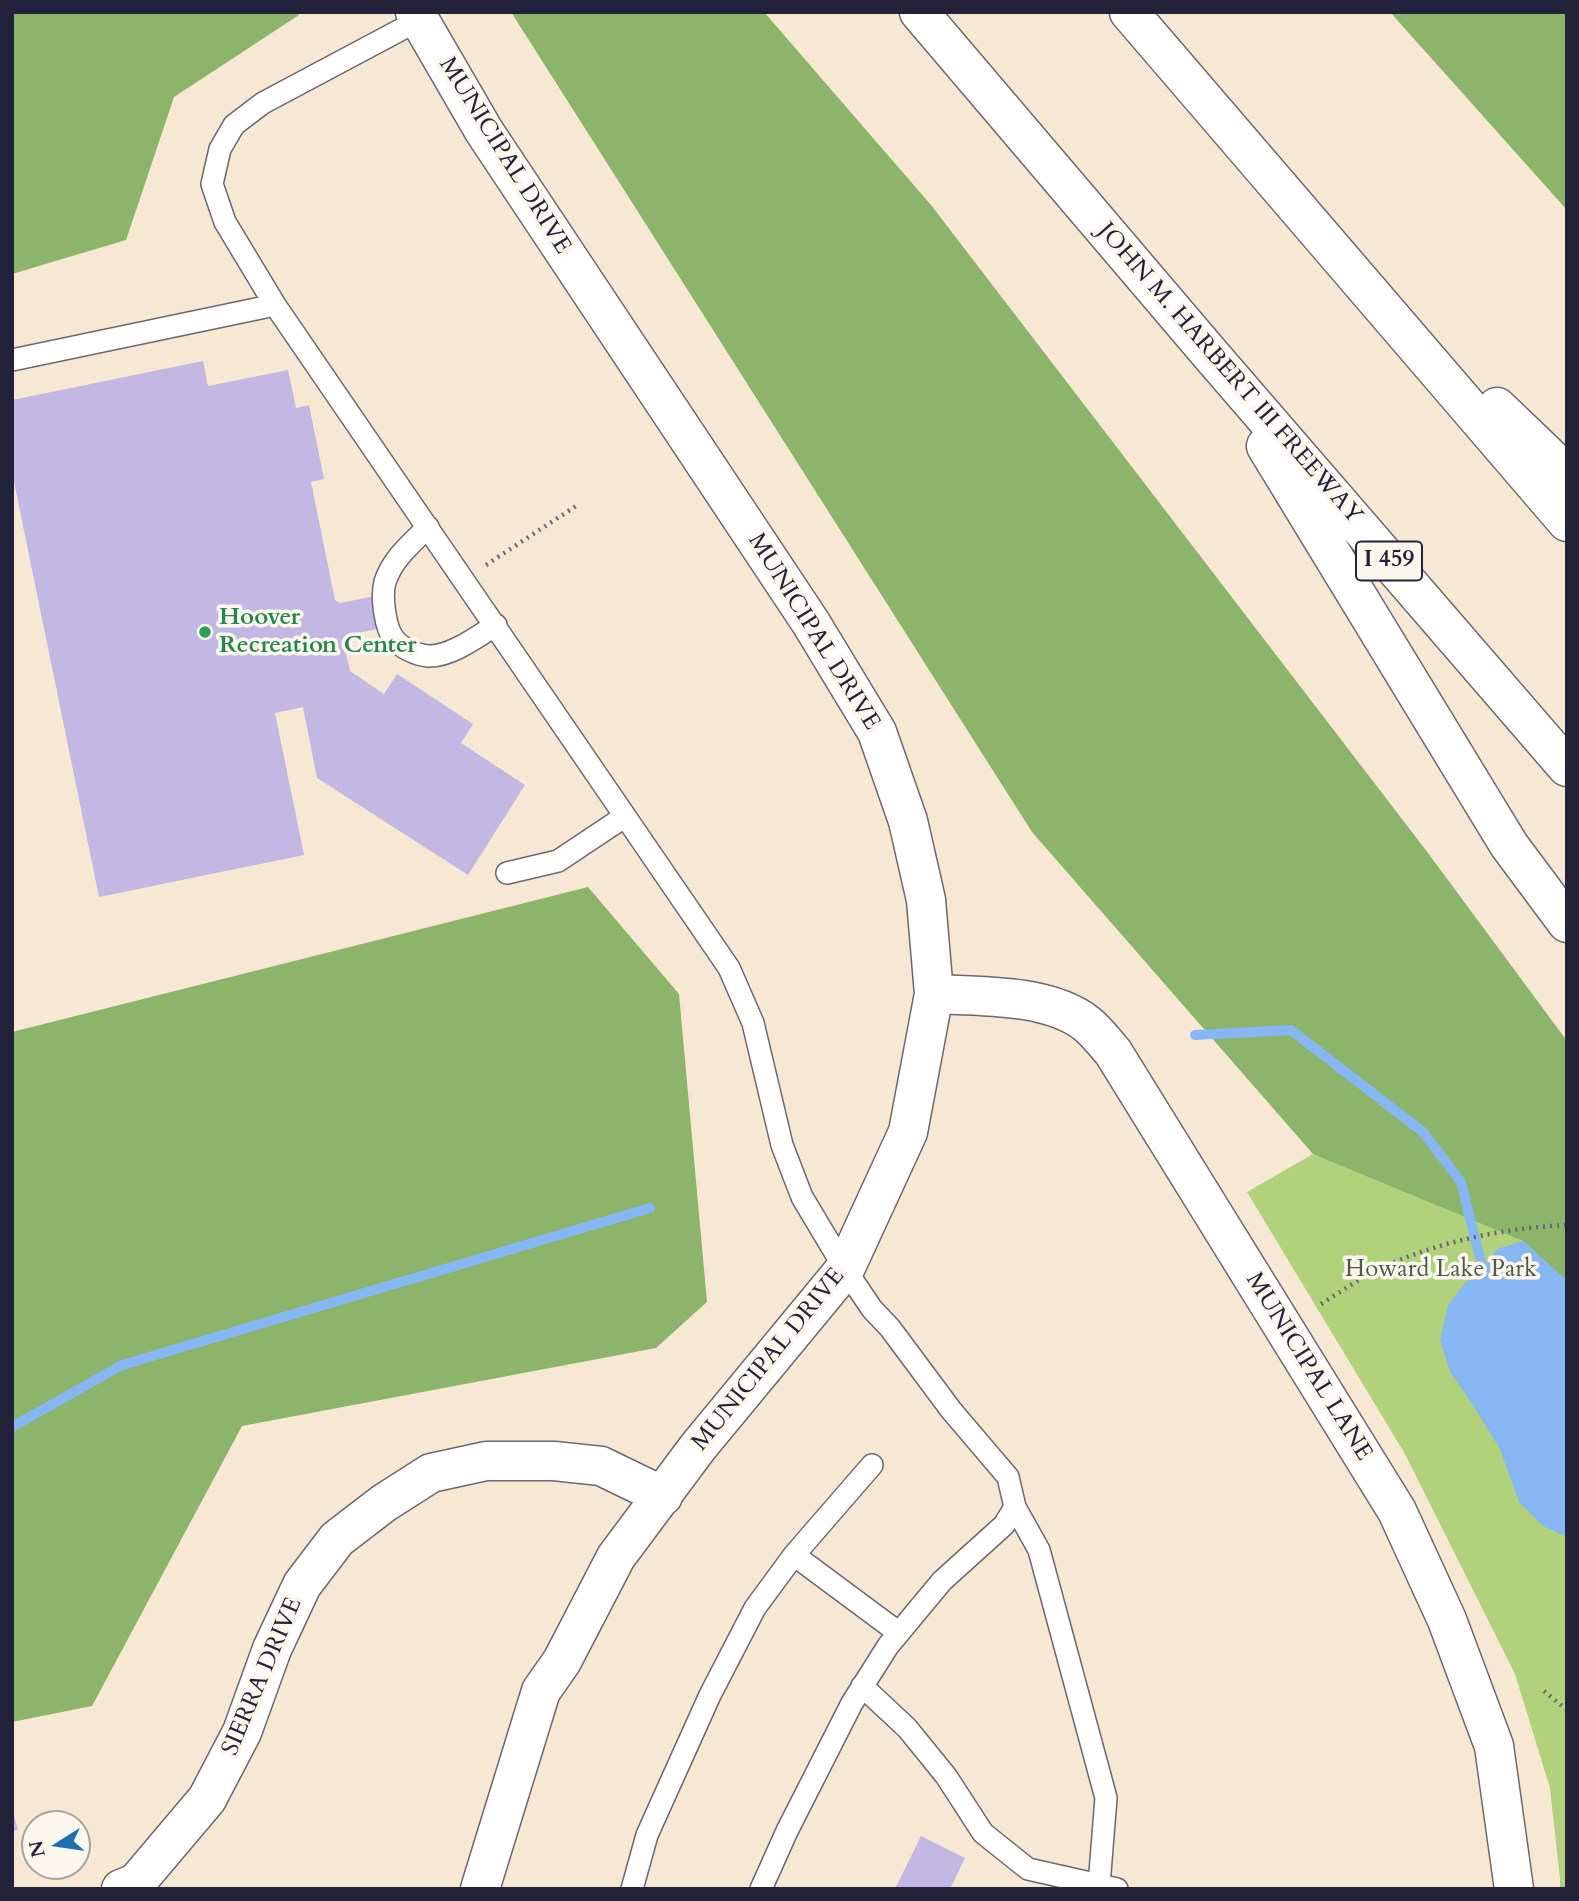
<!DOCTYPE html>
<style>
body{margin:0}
#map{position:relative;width:1579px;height:1901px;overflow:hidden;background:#f6e8d3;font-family:Cardo,serif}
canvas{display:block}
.frame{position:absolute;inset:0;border:14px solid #22223b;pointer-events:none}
.north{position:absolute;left:21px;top:1810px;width:70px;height:70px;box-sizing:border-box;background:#fbf7ec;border:2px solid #a4a2a5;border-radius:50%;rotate:258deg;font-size:19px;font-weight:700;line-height:28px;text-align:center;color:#22223b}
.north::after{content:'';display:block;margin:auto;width:24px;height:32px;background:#1f6fb2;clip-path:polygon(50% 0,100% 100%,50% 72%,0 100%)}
</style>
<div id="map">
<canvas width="1579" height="1901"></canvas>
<div class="frame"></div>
<div class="north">N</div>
</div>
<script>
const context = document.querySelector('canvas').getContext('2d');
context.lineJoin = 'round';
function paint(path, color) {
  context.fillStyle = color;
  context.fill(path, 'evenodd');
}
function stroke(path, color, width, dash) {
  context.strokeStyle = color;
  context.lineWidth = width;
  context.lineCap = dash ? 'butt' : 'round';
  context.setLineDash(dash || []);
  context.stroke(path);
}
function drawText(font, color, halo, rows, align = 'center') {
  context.font = font + ' Cardo,serif';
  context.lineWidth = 7;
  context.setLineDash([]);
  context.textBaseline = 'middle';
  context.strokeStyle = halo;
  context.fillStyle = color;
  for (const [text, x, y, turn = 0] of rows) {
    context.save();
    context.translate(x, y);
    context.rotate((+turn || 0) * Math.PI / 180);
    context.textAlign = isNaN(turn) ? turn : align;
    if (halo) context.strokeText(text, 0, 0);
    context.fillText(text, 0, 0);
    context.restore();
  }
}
paint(new Path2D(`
 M1567,1134V1889H1560V1878L1550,1788L1515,1674L1405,1454L1247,1192L1313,1154Z`), '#b1d27a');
paint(new Path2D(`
 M12,12H298L299,15L174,97L126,240L12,274Z
 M511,12H764L931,205L1428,853L1567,1041V1281L1523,1241L1313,1154L1032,832Z
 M1390,12H1567V210Z
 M588,887L679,994L707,1302L656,1348L242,1426L92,1706L12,1722V1032Z`), '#8cb46a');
paint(new Path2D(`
 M1523,1241L1567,1281V1537L1543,1526L1519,1502L1500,1449L1471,1402L1450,1372L1440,1340L1448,1305L1465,1283L1483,1270L1497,1249Z`), '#87b7f3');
stroke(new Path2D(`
 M1195,1035L1291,1030L1423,1132L1461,1182L1483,1270
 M12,1427L122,1365L650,1208`), '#87b7f3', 10);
paint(new Path2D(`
 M203,361L208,386L288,370L296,408L309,405L324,479L311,482L335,600L340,603L375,596L382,628L348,635L343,641L350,671L384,694L397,674L473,724L461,743L525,785L468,875L317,778L303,707L275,713L304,855L99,897L12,472V400Z
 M12,1809L18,1830L12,1831Z
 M921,1836L965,1858L950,1889H895Z`), '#c2b8e3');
const lane = new Path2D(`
 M419,20L263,103L234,125L220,149L212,184L225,222L275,305L729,968L753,1023L782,1145L802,1197L845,1269L872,1309L890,1328L951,1410L1008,1477L1015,1507L1004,1525L942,1581L888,1646L852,1703L787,1831L761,1889
 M12,360L275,305
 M428,527C412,543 392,559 385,582C381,596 385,628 394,639C401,648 417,655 428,656C450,657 477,637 496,625
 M507,873L558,861L624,817
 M1015,1507L1039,1550L1106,1798L1099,1885
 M794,1555L899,1633
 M862,1686L907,1728L946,1776L983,1833L1028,1869L1117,1889
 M632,1889L647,1835L710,1695L755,1608L794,1555L872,1465`);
const street = new Path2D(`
 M121,1889L136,1883L207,1799L242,1732L272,1649L302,1585L337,1539L384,1503L431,1473L486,1461H554L601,1466L663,1496`);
const secondary = new Path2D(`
 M415,12L484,131L811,623L877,732L908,821L926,900L934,994L908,1132L845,1269L698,1447L616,1557L562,1661L541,1691L480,1889
 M934,994C980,996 1050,994 1087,1024C1097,1032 1105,1043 1113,1052L1397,1511L1447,1620L1494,1746L1514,1889`);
const highway = new Path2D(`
 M919,12L1211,355L1567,767
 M1129,12L1567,522
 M1497,407L1567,474
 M1266,446L1509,845L1567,923`);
stroke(lane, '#6c6770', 24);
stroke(street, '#6c6770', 41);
stroke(secondary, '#6c6770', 41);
stroke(highway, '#6c6770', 41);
stroke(new Path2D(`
 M486,565L576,506
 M1321,1304C1340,1292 1358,1280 1377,1270C1435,1242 1504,1228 1567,1225
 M1544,1691L1567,1710`), '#6c6770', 4.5, [2, 5]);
stroke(lane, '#fff', 21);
stroke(street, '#fff', 38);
stroke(secondary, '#fff', 38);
stroke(highway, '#fff', 38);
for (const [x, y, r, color] of [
 [205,632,7,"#2e9e5b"]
]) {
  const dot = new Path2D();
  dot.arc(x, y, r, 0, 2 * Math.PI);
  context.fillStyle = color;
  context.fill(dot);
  stroke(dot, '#fbf7ec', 2.5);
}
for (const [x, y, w] of [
 [1389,561,66]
]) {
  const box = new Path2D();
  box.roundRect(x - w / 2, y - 19.5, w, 39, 5);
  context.fillStyle = '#fbf7ec';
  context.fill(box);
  stroke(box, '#22223b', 2);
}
drawText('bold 23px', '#22223b', null, [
 ["I 459",1389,561]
]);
drawText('24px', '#22223b', '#fbf7ec', [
 ["MUNICIPAL DRIVE",504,156,58],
 ["JOHN M. HARBERT III FREEWAY",1229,374,49],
 ["MUNICIPAL DRIVE",813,632,58],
 ["MUNICIPAL DRIVE",769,1360,-51],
 ["MUNICIPAL LANE",1308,1367,58],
 ["SIERRA DRIVE",263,1677,-67]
]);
drawText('bold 24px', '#27864d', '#fbf7ec', [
 ["Hoover",219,618],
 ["Recreation Center",219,646]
], 'left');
drawText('24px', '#4d574e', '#fbf7ec', [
 ["Howard Lake Park",1441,1270]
]);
</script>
